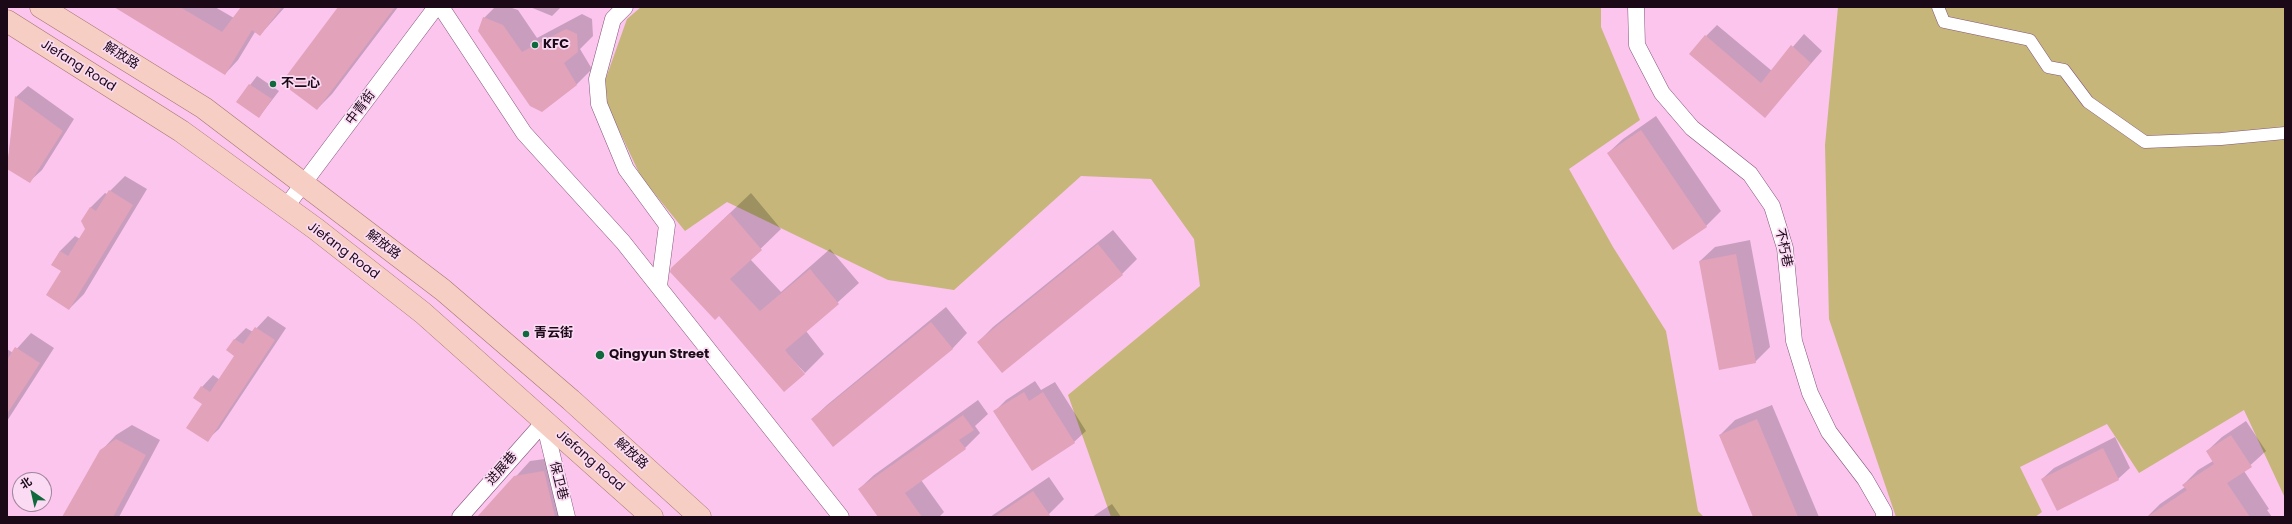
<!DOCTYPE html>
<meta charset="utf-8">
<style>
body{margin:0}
#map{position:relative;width:2292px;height:524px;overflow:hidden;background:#fbc5ee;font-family:Poppins,"Noto Sans SC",sans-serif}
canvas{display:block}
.frame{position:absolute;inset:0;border:8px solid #1b0918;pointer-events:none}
.north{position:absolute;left:12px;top:472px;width:40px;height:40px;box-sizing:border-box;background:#fbdaf3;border:1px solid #a1869b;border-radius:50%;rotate:326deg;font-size:11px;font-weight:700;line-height:16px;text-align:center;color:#1b0918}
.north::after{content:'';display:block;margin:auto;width:14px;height:18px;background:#0f693c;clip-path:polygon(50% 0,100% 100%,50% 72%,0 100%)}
</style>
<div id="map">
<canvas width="2292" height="524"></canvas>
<div class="frame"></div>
<div class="north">北</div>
</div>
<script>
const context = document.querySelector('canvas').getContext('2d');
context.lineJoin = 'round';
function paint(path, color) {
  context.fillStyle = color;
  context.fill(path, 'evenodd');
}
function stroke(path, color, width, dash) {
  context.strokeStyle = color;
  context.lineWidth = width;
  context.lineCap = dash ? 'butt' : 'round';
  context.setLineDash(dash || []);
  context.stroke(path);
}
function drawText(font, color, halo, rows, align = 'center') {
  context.font = font + ' Poppins,"Noto Sans SC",sans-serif';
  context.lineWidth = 3.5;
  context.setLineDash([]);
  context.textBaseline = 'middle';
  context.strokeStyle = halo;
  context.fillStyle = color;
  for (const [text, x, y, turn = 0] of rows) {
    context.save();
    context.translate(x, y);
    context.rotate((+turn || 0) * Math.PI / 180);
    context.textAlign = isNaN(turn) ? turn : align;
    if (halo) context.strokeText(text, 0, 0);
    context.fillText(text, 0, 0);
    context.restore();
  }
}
paint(new Path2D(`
 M641,7H1601V27L1640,120L1569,169L1613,247L1666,331L1698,511L1704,517H1111L1068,395L1200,286L1194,239L1151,179L1081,176L954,290L888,280L727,202L685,231L641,177L601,92L627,19Z
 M1838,7H2285V498L2244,410L2139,473L2107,424L2020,467L2042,512L2035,517H1896L1829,319L1825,145Z`), '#c6b67a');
paint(new Path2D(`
 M116,7H215L234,18L242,7H285L260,35L255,32L238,60L225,74Z
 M339,7H398L332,94L317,109Z
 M495,7H509L518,10L537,38L582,14L592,19L593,36L580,49L592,69L577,84L542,110L484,18Z
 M530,7H561L552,16Z
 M1717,25L1772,71L1804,34L1822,51L1765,116L1706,36Z
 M257,76L279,91L259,117L237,102Z
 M28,86L74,119L42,170L30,181L7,168L16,97Z
 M1656,116L1721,211L1706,226L1608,153L1623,139Z
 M125,176L147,189L84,294L69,309L62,271L52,265L60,251L75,236L80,239L86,229L90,208L105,193L107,194Z
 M751,193L781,229L750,259L781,292L830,249L859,283L806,331L824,354L805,373L690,251Z
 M1113,230L1137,259L1122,274L978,342L993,327Z
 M1750,240L1770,347L1755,362L1700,261L1715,247Z
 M946,307L967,333L953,348L833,445L812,419L827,405Z
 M268,316L286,328L219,429L207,440L202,387L213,375L220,380L236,356L228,350L235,339L246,328L253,332Z
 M31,333L54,348L7,421V349L13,353Z
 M1035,381L1041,390L1055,382L1086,431L1074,442L995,411L1006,400Z
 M978,400L988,414L975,426L980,433L965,448L921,480L944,512L939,517H879L859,489L874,475Z
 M1772,405L1819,517H1755L1720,435L1735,420Z
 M2246,421L2266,451L2244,471L2269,509L2267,510L2272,517H2147L2160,504L2185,487L2183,485L2198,470L2213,461L2207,451L2222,437Z
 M132,425L160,440L119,517H63L101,451L116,435Z
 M2115,437L2130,468L2118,479H2042L2054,468Z
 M559,457L574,517H479L530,461Z
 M1049,477L1064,499L1049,514L1044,517H990Z
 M1112,504L1121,517H1092Z`), '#0003');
paint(new Path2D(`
 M114,7H180L222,32L241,7H282L260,36L252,30L225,75Z
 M338,7H395L317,110L281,83Z
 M483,17L503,25L522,52L566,29L577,34L578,52L564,63L577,85L542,112L530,106L478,31Z
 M1705,35L1761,83L1791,45L1811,63L1765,118L1689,54Z
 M249,84L272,99L259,118L236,102Z
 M15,96L63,131L30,183L7,169Z
 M1641,130L1707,227L1673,250L1607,153Z
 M109,190L133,205L69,310L46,295L61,271L51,265L60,251L68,256L85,229L81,221L90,207L96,211Z
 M730,213L762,250L730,279L760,311L810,269L839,304L785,350L805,374L784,392L719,316L715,320L670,272L671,268Z
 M1098,244L1123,275L1002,373L977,342Z
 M1736,254L1756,363L1719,370L1699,261Z
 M931,322L953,349L833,447L811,419Z
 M255,327L275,340L208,442L186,428L202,404L193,398L201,386L210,392L234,356L226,350L234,339L243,344Z
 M15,347L40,363L7,414V360Z
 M1024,392L1029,401L1043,392L1075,443L1032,471L993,411Z
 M963,415L974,430L959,440L966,449L905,493L922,517H878L858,489Z
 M1757,419L1798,517H1753L1719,435Z
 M2231,435L2252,467L2227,483L2250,517H2147L2187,490L2182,485L2214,464L2206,451Z
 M116,439L146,455L113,517H62L100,450Z
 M2103,448L2119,480L2057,511L2041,479Z
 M544,471L555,517H477L514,476Z
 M1033,491L1051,517H994Z`), '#e1a2ba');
const pedestrian = new Path2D(`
 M1938,7L1944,22L2030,40L2048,67L2064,70L2088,102L2145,142L2221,139L2285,133`);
const minor = new Path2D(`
 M441,7L524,133L623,242L841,517
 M625,7L613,19L597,79L599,104L626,169L667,225L659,286
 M1636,7L1637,45L1662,93L1692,128L1750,174L1772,206L1785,248L1794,341L1810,393L1829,432L1865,479L1884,512V517
 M285,208L436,7
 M544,422L567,517
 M460,517L544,422`);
const primary = new Path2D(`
 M41,7L204,108L443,290L571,400L700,517
 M7,21L181,131L316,229L423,313L652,517`);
stroke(pedestrian, '#84557a', 13);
stroke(minor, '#84557a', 17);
stroke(primary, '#a6746e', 23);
stroke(pedestrian, '#fff', 12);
stroke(minor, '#fff', 16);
stroke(primary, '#f7cec4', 22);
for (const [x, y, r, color] of [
 [535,45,4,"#0f693c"],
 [273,84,4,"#0f693c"],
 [526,334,4,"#0f693c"],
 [600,355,5,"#0f693c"]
]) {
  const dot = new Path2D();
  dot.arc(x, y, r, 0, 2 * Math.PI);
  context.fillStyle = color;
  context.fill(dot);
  stroke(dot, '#fbdaf3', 1.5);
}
drawText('bold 13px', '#1b0918', '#fbdaf3', [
 ["KFC",543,45],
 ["不二心",281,84],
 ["青云街",534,334],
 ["Qingyun Street",609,355]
], 'left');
drawText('13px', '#1b0918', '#fbdaf3', [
 ["解放路",121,56,32],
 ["Jiefang Road",78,66,32],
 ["中青街",361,108,-53],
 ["解放路",383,245,37],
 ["不朽巷",1783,248,78],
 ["Jiefang Road",343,251,37],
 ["解放路",631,454,42],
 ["Jiefang Road",590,461,41],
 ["进展巷",502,469,-49],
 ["保卫巷",558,481,76]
]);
</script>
